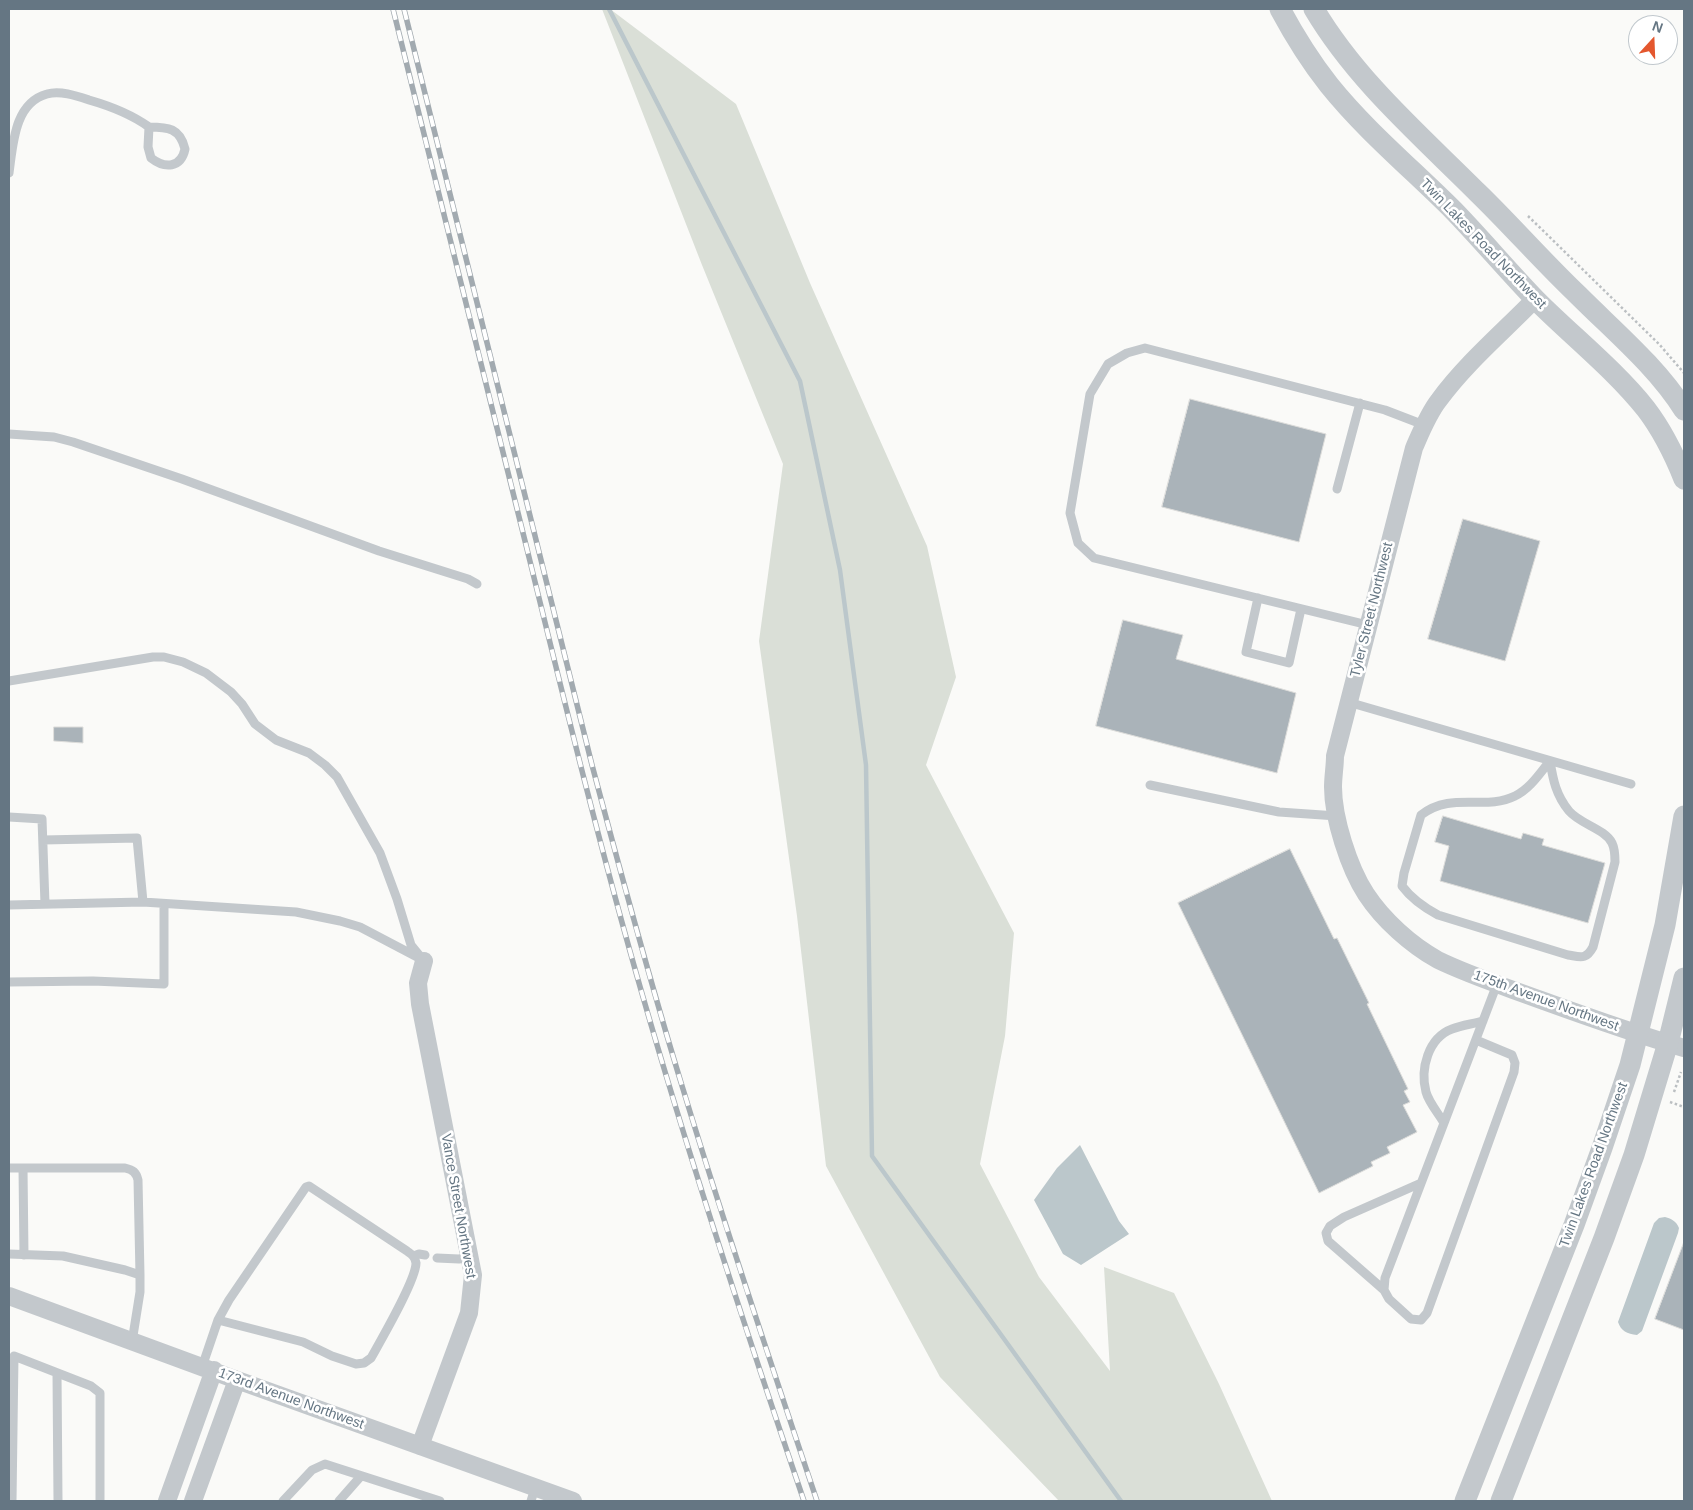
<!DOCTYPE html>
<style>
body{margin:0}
#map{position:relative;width:1693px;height:1510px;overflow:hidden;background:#fafaf8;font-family:Arial,sans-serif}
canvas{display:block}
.frame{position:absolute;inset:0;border:10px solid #657683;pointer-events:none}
.north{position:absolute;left:1628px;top:15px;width:50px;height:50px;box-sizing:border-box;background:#fff;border:1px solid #c1c8cd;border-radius:50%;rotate:20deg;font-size:14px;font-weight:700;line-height:20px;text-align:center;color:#657683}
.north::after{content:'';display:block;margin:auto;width:18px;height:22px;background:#e4572e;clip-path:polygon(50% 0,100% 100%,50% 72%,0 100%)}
</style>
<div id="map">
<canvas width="1693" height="1510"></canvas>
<div class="frame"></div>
<div class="north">N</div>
</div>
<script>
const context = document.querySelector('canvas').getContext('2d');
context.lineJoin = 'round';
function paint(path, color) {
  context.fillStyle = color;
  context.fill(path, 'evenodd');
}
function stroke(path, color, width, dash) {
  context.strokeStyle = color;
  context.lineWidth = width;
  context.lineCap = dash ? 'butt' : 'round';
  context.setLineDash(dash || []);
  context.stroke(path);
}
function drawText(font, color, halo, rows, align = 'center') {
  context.font = font + ' Arial,sans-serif';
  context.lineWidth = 5;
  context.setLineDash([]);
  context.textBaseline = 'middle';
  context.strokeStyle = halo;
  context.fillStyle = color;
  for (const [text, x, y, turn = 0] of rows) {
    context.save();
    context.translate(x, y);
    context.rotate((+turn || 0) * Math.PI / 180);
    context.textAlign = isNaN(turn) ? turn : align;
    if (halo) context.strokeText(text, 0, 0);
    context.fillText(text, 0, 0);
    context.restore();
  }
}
paint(new Path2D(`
 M602,9H610L736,104L810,283L927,546L956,677L926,765L1014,933L1005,1036L980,1164L1039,1277L1110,1371L1104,1267L1174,1293L1219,1384L1272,1501H1059L940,1377L826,1166L797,916L759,641L783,464L702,265Z`), '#dadfd7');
paint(new Path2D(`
 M1080,1145L1119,1221L1129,1234L1081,1265L1063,1254L1034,1200L1057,1168Z
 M1665,1217C1672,1219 1676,1221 1679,1228L1678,1233L1642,1331L1637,1335C1627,1334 1621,1331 1618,1322L1654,1223L1659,1218Z`), '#bbc7cb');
stroke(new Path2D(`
 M609,9L800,381L840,570L866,765L872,1156L1121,1501`), '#bbc7cb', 4.5);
const building = new Path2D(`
 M1190,399L1326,434L1299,542L1162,507Z
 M1463,519L1540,541L1505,661L1428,639Z
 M1123,620L1183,635L1176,659L1296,693L1277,773L1096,726Z
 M54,727H83V743L54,741Z
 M1443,816L1521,839L1523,833L1544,839L1542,845L1605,863L1588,923L1440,881L1449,846L1435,842Z
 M1290,849L1334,939L1337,938L1369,1003L1367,1004L1408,1089L1404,1091L1410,1102L1403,1105L1417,1132L1387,1147L1390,1153L1371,1162L1373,1166L1319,1193L1178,903Z
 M1684,1242V1330L1655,1319Z`);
paint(building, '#aab3b9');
stroke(building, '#dcdcda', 1);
stroke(new Path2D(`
 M1528,216L1659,344L1684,373
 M1674,1092L1681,1072
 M1670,1102L1684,1107`), '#bbbfc2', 2.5, [2.5, 2.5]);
stroke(new Path2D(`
 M149,127C168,127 180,128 185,149C181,168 165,169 151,158L148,147Z
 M9,173C13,145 14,103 47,94C60,90 77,96 89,100C110,106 131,114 149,127
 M9,434L54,437L73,442L182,479L379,551L468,579L477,584
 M1337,489L1360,403
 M1258,598L1246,652L1289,663L1301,609
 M1368,625L1094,558L1078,543L1070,513L1090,394L1108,364L1127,353L1145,348L1385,410L1424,425
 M9,681L153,657H164L183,662L206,673L231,692L242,704L255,724L276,740L309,753L325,765L337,777L380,853L397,899L411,945L424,961
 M1348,702L1631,784
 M1550,761C1553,780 1556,795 1569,811C1580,824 1605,829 1612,843C1615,849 1615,856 1615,862L1593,947C1586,960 1581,957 1568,955L1438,915C1425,908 1411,898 1402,886L1404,873L1421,815C1452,791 1485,811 1515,796C1530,789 1540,773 1550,761Z
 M1150,785L1279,812L1337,816
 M9,817L42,819L45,904
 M43,840L137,838L143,902
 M9,905L143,902L296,912L340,921L360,927L419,958
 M9,982L93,981L164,984V904
 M1476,1040L1512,1055L1515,1063L1514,1072L1427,1313L1421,1320L1411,1319L1389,1299L1384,1290L1385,1278L1497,984
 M1444,1123C1439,1114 1429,1103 1426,1092C1420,1069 1428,1038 1452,1029C1462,1025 1473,1024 1483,1021
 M9,1168H125C133,1170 136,1172 138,1180L140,1275
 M23,1168L24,1255
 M9,1254L63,1256L125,1270L140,1275V1292L132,1342
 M414,1256L419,1254L425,1255
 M437,1258L459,1259L470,1257
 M1384,1290L1328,1241L1326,1233L1330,1226L1344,1217L1421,1183
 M202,1367L218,1320L229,1300L306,1187L309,1186L407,1251C411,1254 415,1256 416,1263C416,1280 381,1340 371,1358L364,1363L356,1364L332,1356L303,1342L218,1320
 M57,1373L58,1501
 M12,1501L14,1356L91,1386L100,1393V1501
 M283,1501L312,1470L325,1464L440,1501
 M339,1501L361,1476
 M531,1501L535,1488`), '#c3c8cc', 9);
stroke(new Path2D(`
 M1535,299C1503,332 1466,363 1439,400C1428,414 1421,432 1414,448L1335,756C1335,766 1333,777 1333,787C1333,818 1349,868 1366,894C1383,920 1411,945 1438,960C1471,976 1506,987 1541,1000C1588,1017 1635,1034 1684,1048
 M9,1296L237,1380L573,1501
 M420,1446L469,1313L473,1275L420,1004L418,983L424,961
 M167,1501L214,1370
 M193,1501L237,1380`), '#c3c8cc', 18);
stroke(new Path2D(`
 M1280,9C1294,35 1310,61 1329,85C1366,131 1412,169 1454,211C1482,240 1508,271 1536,300C1572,336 1614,369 1646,409C1662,430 1674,454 1684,479
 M1314,9C1356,80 1420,135 1478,193C1512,226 1544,263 1579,296C1615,332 1657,367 1684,410
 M1465,1501L1574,1225L1602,1148L1630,1065L1665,925L1684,816
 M1501,1501L1604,1238L1634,1155L1668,1043L1684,978`), '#c3c8cc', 21);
const rail = new Path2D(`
 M393,9C437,188 482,366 526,545C563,696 600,848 643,997C692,1167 747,1334 804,1501
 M404,9L592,765C621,874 650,982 683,1089C725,1227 771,1364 817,1501`);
stroke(rail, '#a2aab0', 5.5);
stroke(rail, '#fff', 4, [11]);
drawText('14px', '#657683', '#fff', [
 ["Twin Lakes Road Northwest",1483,244,46],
 ["Tyler Street Northwest",1372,610,-76],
 ["175th Avenue Northwest",1546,1001,20],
 ["Twin Lakes Road Northwest",1594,1165,-70],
 ["Vance Street Northwest",458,1206,80],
 ["173rd Avenue Northwest",291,1399,20]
]);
</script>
